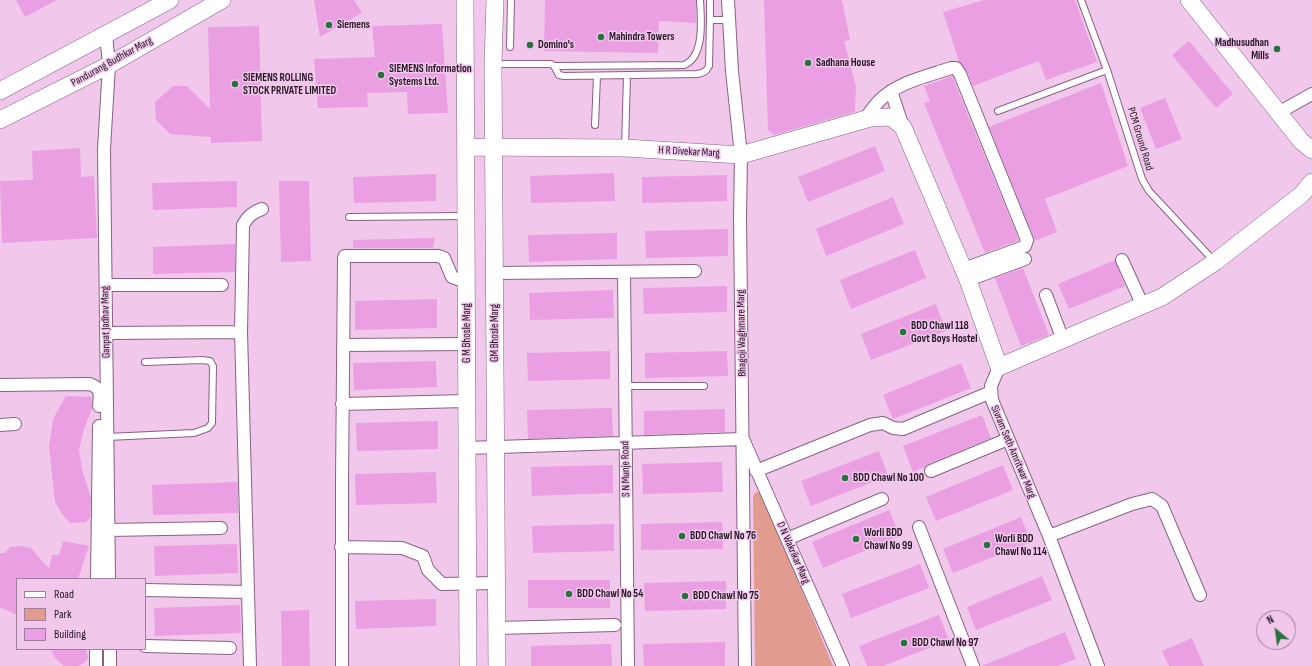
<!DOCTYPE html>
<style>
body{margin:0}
#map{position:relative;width:1312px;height:666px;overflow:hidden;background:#f1c7ec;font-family:"Sofia Sans Condensed",sans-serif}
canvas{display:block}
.legend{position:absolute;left:16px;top:578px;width:130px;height:72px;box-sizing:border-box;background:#f1c7ec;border:1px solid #9f809c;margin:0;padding:5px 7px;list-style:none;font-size:12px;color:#251624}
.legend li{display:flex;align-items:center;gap:8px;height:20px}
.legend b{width:20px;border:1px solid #9f809c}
.north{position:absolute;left:1256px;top:610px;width:40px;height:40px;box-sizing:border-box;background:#f1c7ec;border:1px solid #9f809c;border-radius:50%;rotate:331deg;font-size:11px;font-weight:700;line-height:16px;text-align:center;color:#251624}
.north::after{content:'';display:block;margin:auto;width:14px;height:18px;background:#28713e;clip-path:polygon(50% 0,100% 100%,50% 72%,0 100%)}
</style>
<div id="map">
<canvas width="1312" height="666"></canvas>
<ul class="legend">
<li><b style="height:5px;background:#fff"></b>Road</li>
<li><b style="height:11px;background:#e29b8f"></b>Park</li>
<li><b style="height:11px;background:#eb9fe3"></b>Building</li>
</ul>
<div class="north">N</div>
</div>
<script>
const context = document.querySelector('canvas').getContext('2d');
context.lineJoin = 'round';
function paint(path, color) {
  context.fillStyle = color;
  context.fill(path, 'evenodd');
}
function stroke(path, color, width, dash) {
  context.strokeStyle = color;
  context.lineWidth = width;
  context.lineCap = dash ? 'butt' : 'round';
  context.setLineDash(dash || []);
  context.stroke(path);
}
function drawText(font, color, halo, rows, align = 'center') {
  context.font = font + ' "Sofia Sans Condensed",sans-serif';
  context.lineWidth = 3;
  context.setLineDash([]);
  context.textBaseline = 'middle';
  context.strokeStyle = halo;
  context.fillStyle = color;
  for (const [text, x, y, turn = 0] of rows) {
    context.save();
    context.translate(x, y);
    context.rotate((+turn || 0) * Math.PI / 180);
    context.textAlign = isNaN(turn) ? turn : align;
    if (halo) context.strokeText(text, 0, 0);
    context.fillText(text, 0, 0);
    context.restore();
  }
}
paint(new Path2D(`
 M758,492L761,493L763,496L833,666H755L753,496L755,493Z`), '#e29b8f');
paint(new Path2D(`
 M16,0H57L25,17Z
 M314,0H354L362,13L320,37Z
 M545,0H696V23L659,21L658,53L544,51Z
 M764,0H842L850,40L844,41L856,86L855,112L774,135L768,130Z
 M984,0H1075L1097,62L1046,80L1039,61L973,86L966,70L959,61L943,12Z
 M442,24L448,113L408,114L407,92L367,93L368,107L318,108L314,59L375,57L372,26Z
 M259,26L262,141L211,143V137L170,134L156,120L155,102L173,86H187L210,109L208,27Z
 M1189,41L1233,94L1216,108L1172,55Z
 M952,76L1019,240L985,253L924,103L930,101L924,86Z
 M1101,83L1128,166L1045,199L1057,232L1035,241L989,127Z
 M1165,98L1182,139L1156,149L1140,108Z
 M875,146L885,171L808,202L798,177Z
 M80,148L81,177L94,176L97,238L2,243L0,181L33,180L32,151Z
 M614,173L615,201L531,203L530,176Z
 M436,174V201L354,203L353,177Z
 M727,175V201L642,203V177Z
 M237,181V207L153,210L152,183Z
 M279,181H309L311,261L281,262Z
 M893,197L904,224L826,256L816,229Z
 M728,229V256L646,258L645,231Z
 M617,233V259L529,262L528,235Z
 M435,238L433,248H353V240Z
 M235,244V272L153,274V247Z
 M915,250L926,278L851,309L840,280Z
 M1115,260L1125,286L1069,309L1058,284Z
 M1023,268L1049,335L1021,346L995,278Z
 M727,286V312L644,314L643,288Z
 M613,290L614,318L530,320L529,293Z
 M437,299V328L355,330V301Z
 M936,304L946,331L871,360L861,334Z
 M610,351V379L528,381L527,353Z
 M727,351L728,376L645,378V353Z
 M436,361L437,387L354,390L353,363Z
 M961,363L971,388L893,419L883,395Z
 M66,396L92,397V409L84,429L79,450L82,469L91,499L90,518L86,522L70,523L62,514L55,502L49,446L53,419Z
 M612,408L613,436L528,439L527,410Z
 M725,409V432L644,435V411Z
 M982,415L991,438L928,464L925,467L913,472L903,446Z
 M438,421V449L357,451L356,423Z
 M879,451L888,476L811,506L801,481Z
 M722,462L723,492L643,494L642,464Z
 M613,465V493L532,496L531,467Z
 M1003,465L1013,490L936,521L926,497Z
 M436,472L437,503L356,505L355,474Z
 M238,482V513L153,515L152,485Z
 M889,510L900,536L823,568L812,542Z
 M1021,517L1031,542L953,573L943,549Z
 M722,522L723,549L641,550V524Z
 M614,524V551L533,553L532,526Z
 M63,541L89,546L78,579H17V615L0,607V553H5L10,547L21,546L31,548L49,569L52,555H59Z
 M237,544L238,573L155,576L154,546Z
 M920,564L929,588L851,618L842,594Z
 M1042,576L1052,600L976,630L967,607Z
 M528,580H610V608H528Z
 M726,581V609L645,611L644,583Z
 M436,599V626L356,629L355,601Z
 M240,605L241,633L155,636L154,608Z
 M309,610L310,666H282L281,611Z
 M939,615L949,640L883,666H867L859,646Z
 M1065,632L1076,659L1058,666H982Z
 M1192,638L1204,666H1169L1162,651Z
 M725,642V666H644L643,644Z
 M611,644L612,666H531V646Z
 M51,649H86L88,658L86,661L79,666H64L55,658Z`), '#eb9fe3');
const lane = new Path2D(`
 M710,0V20
 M1081,0L1107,70L1142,179L1149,191L1214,261
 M510,47L511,0
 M495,64H551L554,66L559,75L564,76L697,74C703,73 706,72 709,66L710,20H729
 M554,66L684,65C705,57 701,18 700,0
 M998,111L1107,70
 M595,125L597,76
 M625,147L627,76
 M349,217L465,216
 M625,386H704
 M107,437L194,433L208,428L212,423L213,366L210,361L202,360L145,362`);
const street = new Path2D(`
 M728,0L732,71L741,155L740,218L745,666
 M106,34L109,65L104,149L109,579
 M891,91L903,127
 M1278,113L1312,94
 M865,119C870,112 874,106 880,100C898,82 928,76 951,68H956L960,74L1027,240L1025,246L1021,248L972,266
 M1122,260L1143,306
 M624,272L628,666
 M494,273L695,271
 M968,280L1025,259
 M106,285H222
 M1046,295L1063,340
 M241,332L243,225C248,216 253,212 262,209
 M106,333L241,332L250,666
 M343,345L467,344
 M999,367L991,386L992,400L1049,536L1098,666
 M0,385L90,384C102,389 100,394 99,406
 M342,404L467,401
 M0,425L15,424
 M467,448L743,439L843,666
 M756,471L870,425L883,423L893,428L903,429L991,392
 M931,471L1008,439
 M919,527L973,666
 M108,530L221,528
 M1049,536L1132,504L1152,499L1162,506L1200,595
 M787,539L882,499
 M341,547L402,548L423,556L428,570L442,584L497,583
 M97,579L99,426
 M145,590L248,592
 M497,628L615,625
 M145,646L230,648
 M96,649V666
 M110,649V666
 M342,666V483L344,258L345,256H438L444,258L452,277L460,280H467`);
const secondary = new Path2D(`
 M465,0L468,666
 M495,0L493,64L497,666
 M1189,0L1301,141L1312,150
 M0,91L170,0
 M0,120L109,65L222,0
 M466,147L625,148L741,155L870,118L891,117L903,127L968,280L999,367L1162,297L1215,262L1301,195L1312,182`);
stroke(lane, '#876283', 8);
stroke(street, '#876283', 14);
stroke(secondary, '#876283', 18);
stroke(lane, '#fff', 6);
stroke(street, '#fff', 12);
stroke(secondary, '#fff', 17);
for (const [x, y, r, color] of [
 [329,25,4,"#28713e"],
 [601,37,4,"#28713e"],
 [530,45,4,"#28713e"],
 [1277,49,4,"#28713e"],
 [808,63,4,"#28713e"],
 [381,75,4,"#28713e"],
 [235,84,4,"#28713e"],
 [903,332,4,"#28713e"],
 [845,478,4,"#28713e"],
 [682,536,4,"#28713e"],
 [856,539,4,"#28713e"],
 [987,545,4,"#28713e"],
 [569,594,4,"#28713e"],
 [685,596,4,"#28713e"],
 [904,643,4,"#28713e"]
]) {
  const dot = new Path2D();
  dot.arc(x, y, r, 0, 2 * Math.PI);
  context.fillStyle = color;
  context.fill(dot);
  stroke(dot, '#f1c7ec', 1.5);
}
drawText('bold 11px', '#251624', '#f1c7ec', [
 ["Siemens",337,25],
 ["Mahindra Towers",609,37],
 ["Madhusudhan",1269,43,"right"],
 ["Mills",1269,56,"right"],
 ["Domino's",538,45],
 ["Sadhana House",816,63],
 ["SIEMENS Information",389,69],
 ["Systems Ltd.",389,82],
 ["SIEMENS ROLLING",243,78],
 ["STOCK PRIVATE LIMITED",243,91],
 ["BDD Chawl 118",911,326],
 ["Govt Boys Hostel",911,339],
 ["BDD Chawl No 100",853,478],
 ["Worli BDD",864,533],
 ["Chawl No 99",864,546],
 ["BDD Chawl No 76",690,536],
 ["Worli BDD",995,539],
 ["Chawl No 114",995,552],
 ["BDD Chawl No 54",577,594],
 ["BDD Chawl No 75",693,596],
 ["BDD Chawl No 97",912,643]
], 'left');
drawText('11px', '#251624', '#f1c7ec', [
 ["Pandurang Budhkar Marg",112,62,-29],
 ["PCM Ground Road",1140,139,73],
 ["H R Divekar Marg",689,152,3],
 ["Ganpat Jadhav Marg",106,322,-91],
 ["G M Bhosle Marg",467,333,-90],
 ["GM Bhosle Marg",495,333,-90],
 ["Bhagoji Waghmare Marg",742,333,-91],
 ["Sivram Seth Amritwar Marg",1013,452,67],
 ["S N Munje Road",626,469,-91],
 ["D N Wakrikar Marg",793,553,66]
]);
</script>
